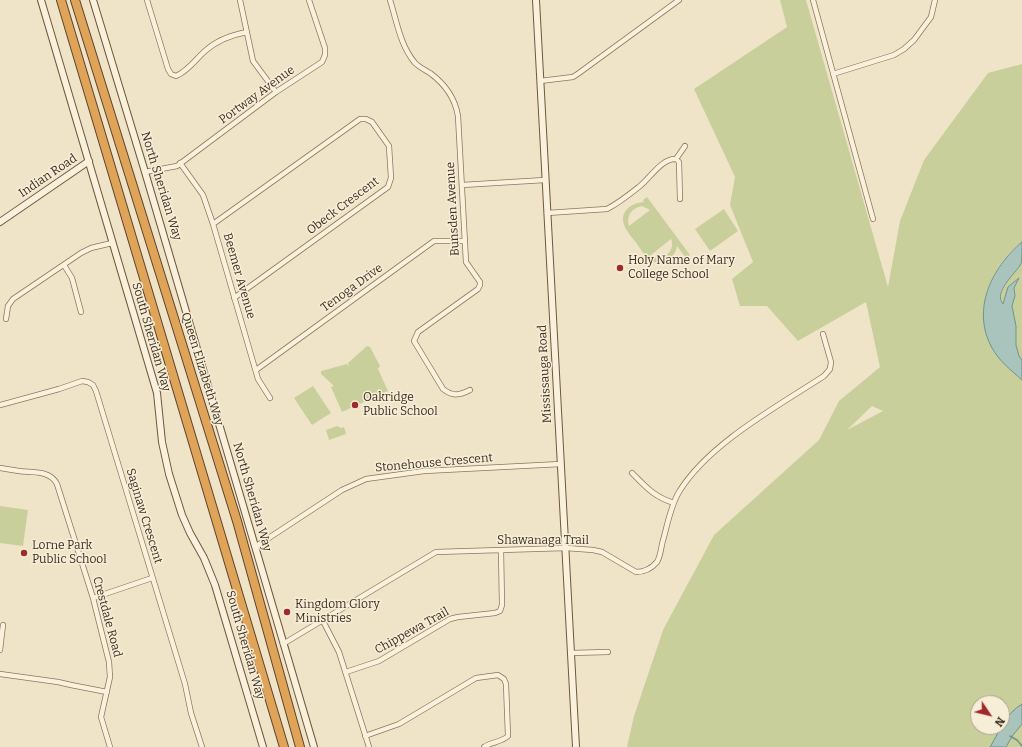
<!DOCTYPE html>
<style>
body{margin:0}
#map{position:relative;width:1022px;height:747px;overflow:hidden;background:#f0e4c8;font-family:Bitter,serif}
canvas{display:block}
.north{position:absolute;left:970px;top:695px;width:40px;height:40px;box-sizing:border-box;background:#f7eed8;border:1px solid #ada18e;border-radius:50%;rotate:125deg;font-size:11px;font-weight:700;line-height:16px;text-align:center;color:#3d2e20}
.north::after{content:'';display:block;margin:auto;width:14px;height:18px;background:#9e2a2b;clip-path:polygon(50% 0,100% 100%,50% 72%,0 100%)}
</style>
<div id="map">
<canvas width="1022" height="747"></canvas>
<div class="north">N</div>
</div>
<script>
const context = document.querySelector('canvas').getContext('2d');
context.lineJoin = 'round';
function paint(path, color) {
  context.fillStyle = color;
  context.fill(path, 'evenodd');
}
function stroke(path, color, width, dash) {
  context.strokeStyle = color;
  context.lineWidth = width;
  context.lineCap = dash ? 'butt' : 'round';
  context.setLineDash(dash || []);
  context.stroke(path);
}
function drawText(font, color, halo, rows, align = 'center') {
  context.font = font + ' Bitter,serif';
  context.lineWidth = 3;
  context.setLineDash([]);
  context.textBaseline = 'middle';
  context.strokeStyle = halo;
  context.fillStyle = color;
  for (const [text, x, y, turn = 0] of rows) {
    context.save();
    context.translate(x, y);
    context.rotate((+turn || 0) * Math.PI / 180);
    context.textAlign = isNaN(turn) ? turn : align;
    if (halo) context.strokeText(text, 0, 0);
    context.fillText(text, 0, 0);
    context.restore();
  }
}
paint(new Path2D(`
 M780,0H806L888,287L900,221L924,160L988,73L1022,64V242C1017,246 1012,250 1008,255C992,273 981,298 984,322L1015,296L1014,288L1018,279L1012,284L1003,304C995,292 1014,272 1022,263V747H627L634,716L663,630L714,535L819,440L839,401L880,367L866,302L798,341L767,306H740L732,279L753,262L730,205L735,177L694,89L787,27ZM872,406L883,411L847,430ZM978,703H1002V727H978Z
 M647,197L690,255L686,258L677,246C676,256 665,265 654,262C646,259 642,251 637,244C633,239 629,234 626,229C617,213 630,203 644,202L643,200ZM642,206L650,210L665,230L650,210L629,226C626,215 632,208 642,206ZM671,239C676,252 662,262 651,255Z
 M724,209L738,231L710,251L695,229Z
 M367,346L370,347L380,366L378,369L388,391L342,412L331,387L334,386L321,374V371L347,364L349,367L348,363Z
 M313,386L331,413L312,425L294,398Z
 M337,426L341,428L344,427L346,434L329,440L326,430Z
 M0,506L28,510L23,546L0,543Z`), '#c9cf9b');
const water = new Path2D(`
 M1022,242C1022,248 1022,259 1021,264C1015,274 993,292 1003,304L1008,287L1019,278L1014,288L1015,296L1012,306L1016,326V345L1019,356L1022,360V380C1011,370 999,361 992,348C971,310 991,268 1022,242Z
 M1022,704V724L1013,735L1006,747H990C1000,731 1005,714 1022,704Z`);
paint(water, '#a9c4bc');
stroke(water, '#6f938a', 1);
stroke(new Path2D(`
 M1010,736L1017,740L1022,746`), '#6f938a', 1.5);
const street = new Path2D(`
 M147,0L168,69L171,74L176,76C188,71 195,60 205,51C217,40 231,35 247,32
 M240,0L253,61L276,92
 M390,0C397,22 400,45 415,63C419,67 425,70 430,73C445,84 455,98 458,116L466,262L480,282V285L478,289L418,332L414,341L443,389C453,397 460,395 470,390
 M813,0L873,219
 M833,74L894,55L904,49L914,40L931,17L935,0
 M540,81L573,77L579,73L679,0
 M676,159L685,146
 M180,163L203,195L213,224L258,379L270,398
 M145,172L177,166L276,92L322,62L325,55V48L309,0
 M462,185L545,180
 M547,213L607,209C619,203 630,194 640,186C650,178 662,158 676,159L679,162L680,199
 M213,224L360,119H366L372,122L389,146L391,178L388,187L234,298
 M64,265L72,278L81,312
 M6,319L8,306L13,299L81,253L91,248L112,243
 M256,370L434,241H465
 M0,405L59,389L82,381L88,382L93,385L96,391L185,684L191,713L202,747
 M0,468C6,469 13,470 19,471C33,473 50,470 57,484L93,598L109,662L110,677L101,717L110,747
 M632,473C646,487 654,497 674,503
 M255,547L342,490L366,479L424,471L561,464
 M93,598L152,578
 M323,621L339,652L369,747
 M283,644L436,552L566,548L593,550L602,552L636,572C644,572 651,569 657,562C660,557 661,550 662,544C667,527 670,507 679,492C708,444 778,406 824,376L830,369L831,362L823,334
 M0,650L3,625
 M571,653L608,652
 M346,672L379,661L450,619L458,617L495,613L500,611L502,605L501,550
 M0,674L58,682L71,685L107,692
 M365,736L399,724L476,678L498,675L504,679L506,684L508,736C502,742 491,742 484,747`);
const secondary = new Path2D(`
 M41,0L157,393L162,442L169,474L182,515L190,533L204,558L215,585L263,747
 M93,0L145,172L314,747
 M536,0L576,747
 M0,222L89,161`);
const highway = new Path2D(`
 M61,0L284,747
 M75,0L237,521L300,747`);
stroke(street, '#8d765c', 6);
stroke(secondary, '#6f573f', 8);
stroke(highway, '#5b4430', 10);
stroke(street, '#faf1dc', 4.5);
stroke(secondary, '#faf1dc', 6);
stroke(highway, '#e0a458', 8);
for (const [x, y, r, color] of [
 [620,268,4,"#9e2a2b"],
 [355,405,4,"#9e2a2b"],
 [24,553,4,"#9e2a2b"],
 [287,612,4,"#9e2a2b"]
]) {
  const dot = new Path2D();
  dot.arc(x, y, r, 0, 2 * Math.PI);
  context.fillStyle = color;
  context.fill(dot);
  stroke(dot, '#f7eed8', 1.5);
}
drawText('12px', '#3d2e20', '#f7eed8', [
 ["Portway Avenue",257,95,-36],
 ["Indian Road",48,176,-34],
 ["North Sheridan Way",161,186,73],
 ["Obeck Crescent",343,206,-37],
 ["Bunsden Avenue",453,209,-93],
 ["Beemer Avenue",239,276,74],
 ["Tenoga Drive",352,288,-36],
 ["South Sheridan Way",151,337,74],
 ["Queen Elizabeth Way",202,369,73],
 ["Mississauga Road",545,374,-93],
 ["Stonehouse Crescent",434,463,-5],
 ["North Sheridan Way",252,497,74],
 ["Saginaw Crescent",144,516,73],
 ["Shawanaga Trail",543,541],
 ["Crestdale Road",107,617,75],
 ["Chippewa Trail",412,631,-29],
 ["South Sheridan Way",245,645,74]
]);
drawText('12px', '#3d2e20', '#f7eed8', [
 ["Holy Name of Mary",628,261],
 ["College School",628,275],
 ["Oakridge",363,398],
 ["Public School",363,412],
 ["Lorne Park",32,546],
 ["Public School",32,560],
 ["Kingdom Glory",295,605],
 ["Ministries",295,619]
], 'left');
</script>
